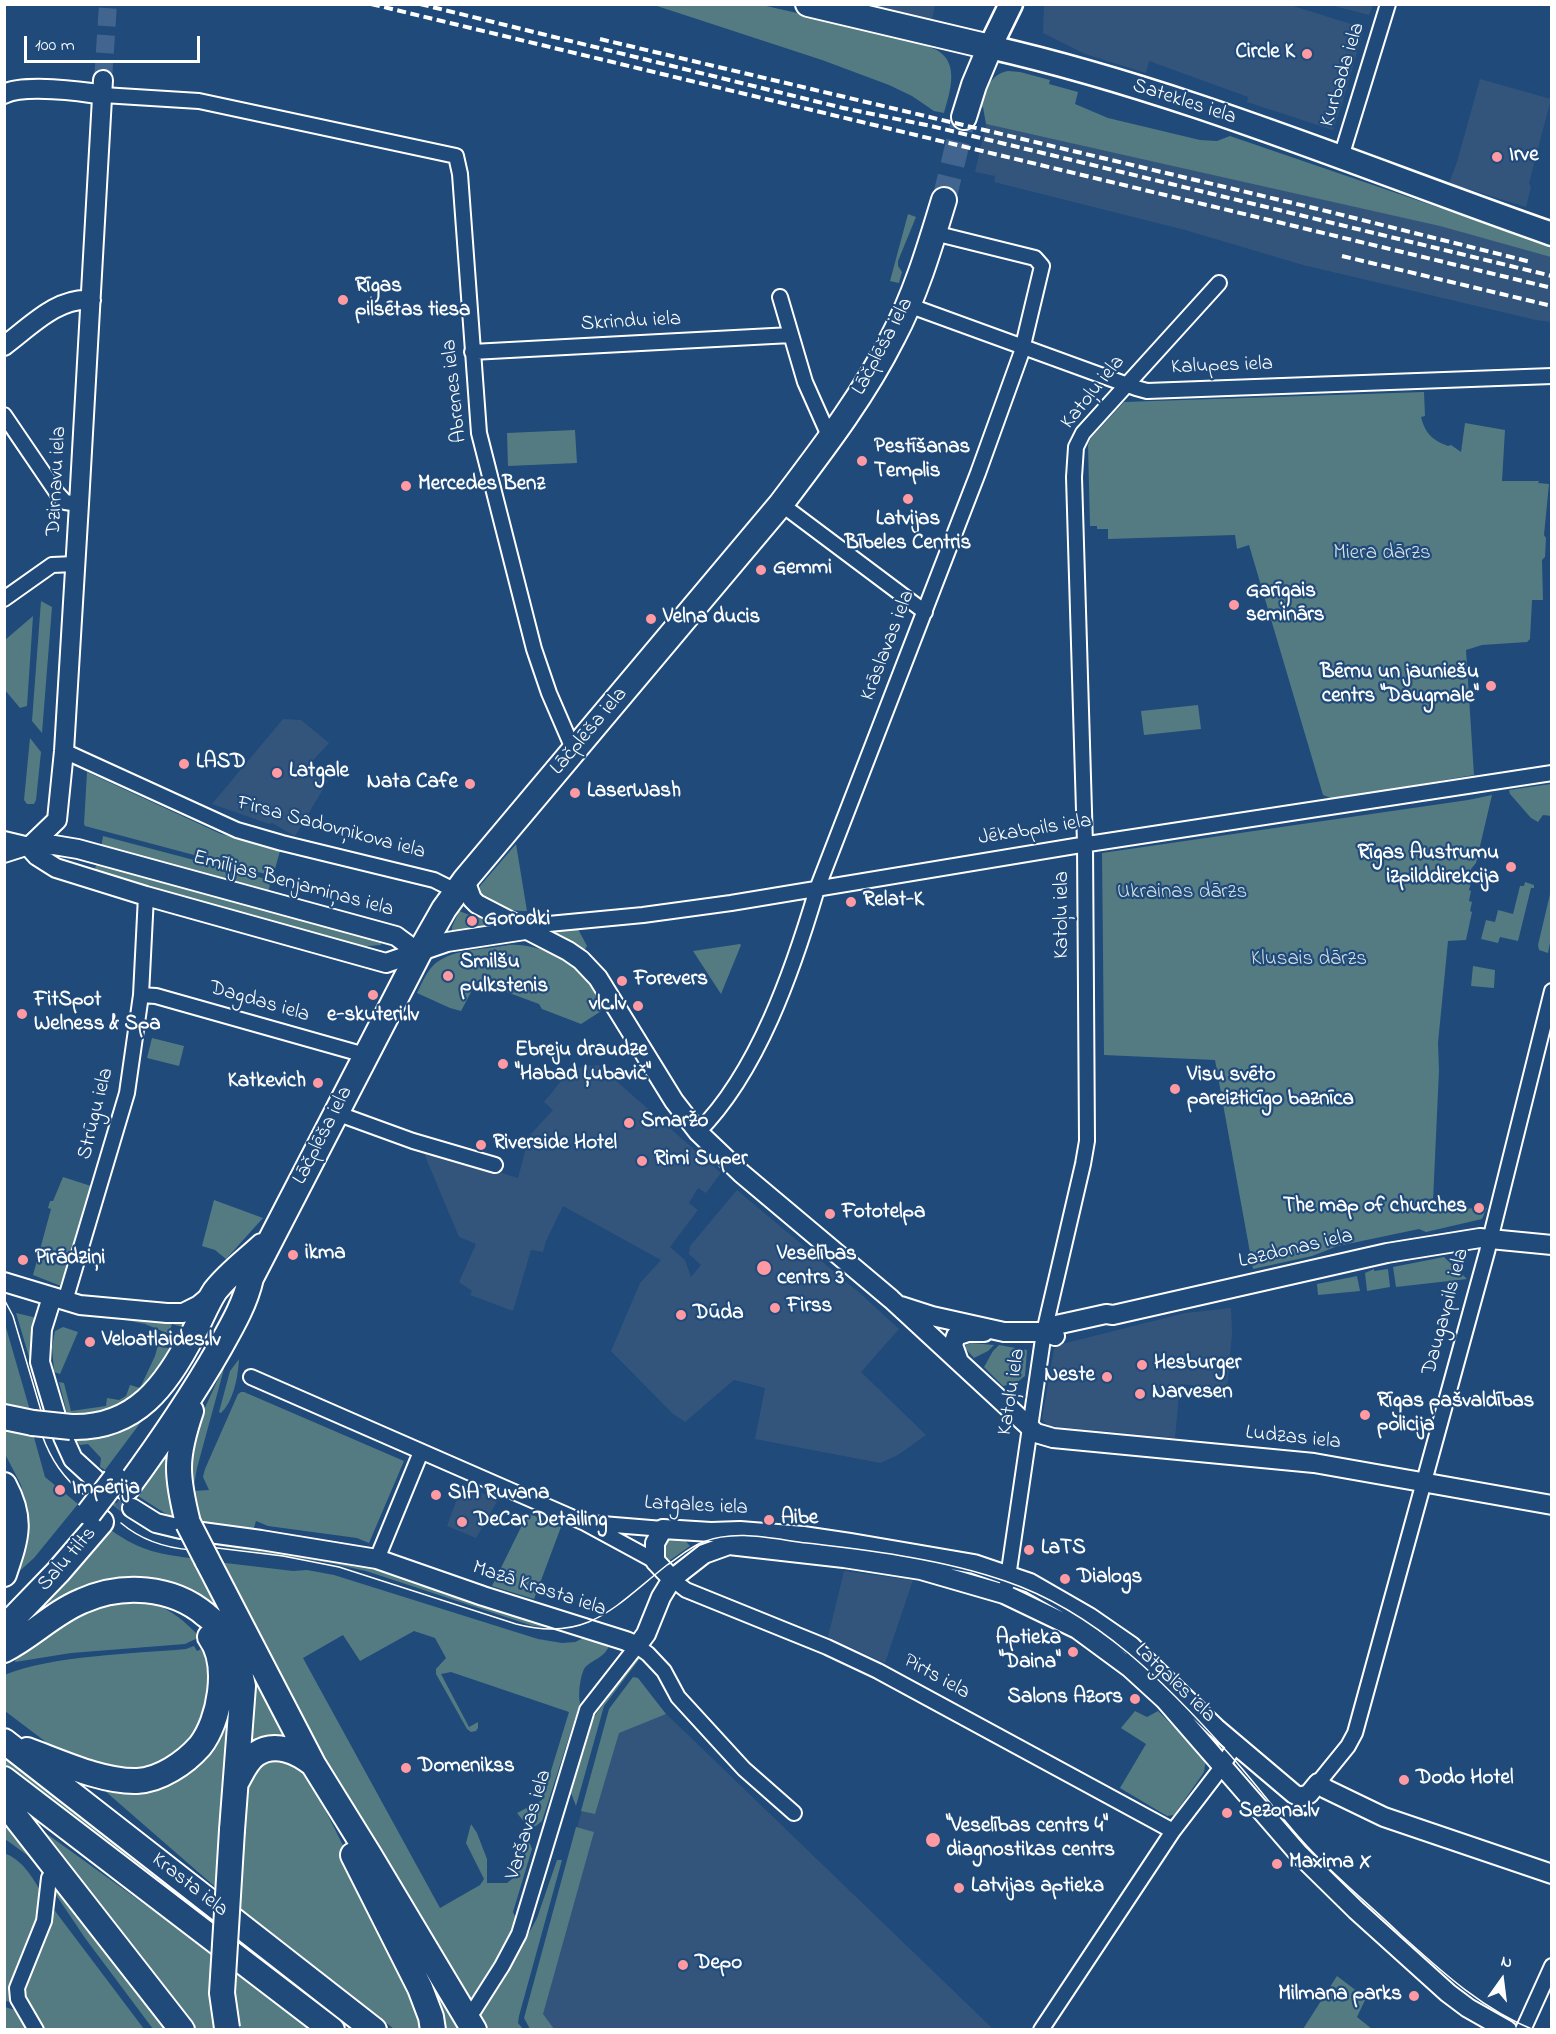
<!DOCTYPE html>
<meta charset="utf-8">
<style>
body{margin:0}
#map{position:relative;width:1556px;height:2034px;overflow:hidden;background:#1f4a7a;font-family:"Indie Flower",sans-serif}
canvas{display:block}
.frame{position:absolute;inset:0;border:6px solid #fff;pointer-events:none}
.north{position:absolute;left:1472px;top:1950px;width:60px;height:60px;-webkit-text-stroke:4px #1f4a7a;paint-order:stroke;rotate:14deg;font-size:16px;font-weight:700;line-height:24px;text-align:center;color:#fff}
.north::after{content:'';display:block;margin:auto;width:21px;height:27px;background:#fff;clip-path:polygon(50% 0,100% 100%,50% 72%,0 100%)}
.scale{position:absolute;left:24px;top:36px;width:176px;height:27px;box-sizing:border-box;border:3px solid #fff;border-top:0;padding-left:8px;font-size:18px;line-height:21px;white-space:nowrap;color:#fff;-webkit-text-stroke:4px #1f4a7a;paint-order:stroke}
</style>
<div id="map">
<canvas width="1556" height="2034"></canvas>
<div class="frame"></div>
<div class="north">N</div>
<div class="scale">100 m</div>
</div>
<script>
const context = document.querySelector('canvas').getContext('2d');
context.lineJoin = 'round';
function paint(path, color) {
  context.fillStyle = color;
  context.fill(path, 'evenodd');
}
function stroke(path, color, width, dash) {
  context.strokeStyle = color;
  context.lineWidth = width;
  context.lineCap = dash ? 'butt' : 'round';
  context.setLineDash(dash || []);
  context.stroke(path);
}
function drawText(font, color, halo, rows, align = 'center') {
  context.font = font + ' "Indie Flower",sans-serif';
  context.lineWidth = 4.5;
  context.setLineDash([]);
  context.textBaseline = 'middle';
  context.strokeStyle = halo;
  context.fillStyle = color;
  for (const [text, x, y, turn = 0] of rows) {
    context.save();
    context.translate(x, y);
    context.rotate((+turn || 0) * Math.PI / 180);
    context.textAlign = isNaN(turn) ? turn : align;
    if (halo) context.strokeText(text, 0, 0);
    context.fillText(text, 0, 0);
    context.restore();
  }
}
paint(new Path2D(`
 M1044,4L1290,5L1364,28L1342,104L1333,130L1247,102L1248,97L1149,61L1146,73L1085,54L1043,33Z
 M866,5L935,4V5L932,20Z
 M1330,5H1373L1369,15Z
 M1480,79L1551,99L1529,183L1531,187L1526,207L1449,183L1457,162Z
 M986,124L1431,223L1551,256V322L1536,320L1303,265L1185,230L994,182L995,176L975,172Z
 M283,719L301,720L329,743L306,768L328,781L295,836L272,823L269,824L212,804Z
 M598,1065L721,1173L706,1193L698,1188L689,1203L698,1210L670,1247L685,1260L691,1277L701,1265L689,1254L690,1246L737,1190L862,1295L899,1329L861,1372L926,1435L898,1455L880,1463L755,1439L765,1388L734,1380L685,1422L672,1413L611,1351L640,1283L661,1260L563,1206L546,1241L543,1252L531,1250L513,1311L470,1295L472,1291L459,1282L476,1244L459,1237L423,1151L424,1148L518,1178L529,1136L553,1110L544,1102L571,1069Z
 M1231,1308L1232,1334L1227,1389L1180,1384L1175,1438L1049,1426L1042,1419L1054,1349L1058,1345L1185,1313Z
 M468,1487L498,1500L476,1538L447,1526L458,1496L463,1498Z
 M844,1571L913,1580L885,1663L828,1637Z
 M658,1706L991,2027V2030H534L525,2016L610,1709Z`), '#33557c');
paint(new Path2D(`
 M654,5H762L920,41C927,48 934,47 941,53C959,67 949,95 944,113L934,111L912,96L889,85L822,60Z
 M1008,71L1020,72L1050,80L1049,84L1078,92L1075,104L1108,118L1200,140L1217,141L1230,136L1551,246V257L1440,226L986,124L983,107L981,108L980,106C986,90 990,74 1008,71Z
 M908,214L916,217L898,261V266L902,272L899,283L890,281Z
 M1424,392L1425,416L1421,417C1425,433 1432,440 1448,446L1451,445L1461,452L1465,423L1505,430L1502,481H1539L1538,483L1549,484L1544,535L1546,538L1545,557L1542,560L1543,600H1532L1530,639L1527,642L1482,645L1466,650L1474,775L1333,799L1323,795L1249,545L1237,549L1235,535L1108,539V529H1097V526H1090L1088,445L1091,438L1124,402Z
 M575,430L577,463L508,466L507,433Z
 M41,601L52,607L42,733L32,721Z
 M33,616L27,706L20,708L5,690V640Z
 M1198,705L1201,729L1144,735L1141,711Z
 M30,738L41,752L36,800L34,804H27L24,800Z
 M87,772L221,834L280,851L273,876L85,826L84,824Z
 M1551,784V816L1543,815L1538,822L1531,818L1510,794L1509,790Z
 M1492,795L1476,863L1471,869L1469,878L1472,880L1469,890L1471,891L1469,901L1472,902L1470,911L1472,912L1466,940L1448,941L1438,1043L1439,1070L1433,1201L1450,1202V1209L1487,1208L1482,1219L1426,1232L1419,1229L1338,1246L1312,1256L1253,1269L1215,1060L1104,1055L1102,853L1468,800Z
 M103,836L266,879L270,884L268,895L101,849Z
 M516,844L527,911C513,912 479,904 480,886Z
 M97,861L375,939L381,942V945L356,947L94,873Z
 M1525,882L1534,885V888H1531L1518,941L1500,937L1498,943L1481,939L1486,920L1495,922L1498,910L1513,914L1520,886H1524Z
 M1551,890V937L1548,953L1539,950L1538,945Z
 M459,911L475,917L477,913L501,926L452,933V927Z
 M578,929L587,946L584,951L548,932Z
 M740,944L741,945L721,994L693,951Z
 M509,945C531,943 561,955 578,970C588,980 598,997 603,1010L581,1024L542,1009L539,1004L477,981L461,1011L450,1008L417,993C421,985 425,975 431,968C447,948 485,950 509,945Z
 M1473,966L1495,970L1494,988L1471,986Z
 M152,1038L184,1046L179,1066L147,1058Z
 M63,1177L91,1186L61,1286L33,1275L51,1209L48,1208L50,1201H53Z
 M214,1200L263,1218L226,1259L215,1250L202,1246Z
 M1444,1257L1467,1279L1396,1287L1393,1267Z
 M1374,1269V1271L1388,1269L1390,1287L1367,1291L1365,1273Z
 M1357,1276L1360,1291L1318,1295L1317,1284Z
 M16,1313L37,1318L31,1354L76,1471L129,1514L378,1567L406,1579L559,1629L533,1626L366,1571L330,1563L174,1539L153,1533L143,1528L78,1479L67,1467L57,1451Z
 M101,1315L178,1321L185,1323L187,1328L178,1343L182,1327L172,1324L169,1334L145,1324Z
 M5,1324L31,1414L5,1406Z
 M63,1327L78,1332L60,1374L54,1372L52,1347L55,1331Z
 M971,1343L994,1345L988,1351L974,1358L965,1348L966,1345Z
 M158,1345L174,1350L155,1381L113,1412L68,1417L59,1382L64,1383L71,1411L106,1406L107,1398L119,1400L126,1396L130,1385L140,1388L155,1356Z
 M999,1345L1027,1350L1025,1376L1016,1383L1003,1386L984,1367L993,1351Z
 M239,1359C238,1376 234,1401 221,1413L219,1412L230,1371Z
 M223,1368L224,1369L197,1468L193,1491L209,1490L203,1477L205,1469L238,1394L241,1392H244L404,1461L369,1543L357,1538L268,1526L256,1521L253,1531L198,1524L188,1472L194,1432Z
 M162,1394L105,1470L100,1467L101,1458L88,1444L80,1445L74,1438Z
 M4,1425L32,1430L45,1477L78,1504L34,1558L13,1577L27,1537V1511L21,1485L5,1454Z
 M167,1453H170L177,1521L138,1496Z
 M528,1513L561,1527L534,1599L492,1586Z
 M111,1530C141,1552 161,1554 196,1559L290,1740L249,1750L250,1689L173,1585L32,1620L71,1578Z
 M673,1536L682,1537L690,1546L669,1561L662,1554V1545Z
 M217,1562L293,1571L307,1570L334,1575L538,1639L562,1643L575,1642L588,1636L605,1641L609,1646C604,1659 590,1660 584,1669C580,1677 578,1695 580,1703L542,1821L536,1826C527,1825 523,1821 517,1813L542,1800L569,1712L451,1672L441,1674L469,1727L478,1722V1728L476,1731L471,1732L467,1729L436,1674V1669L446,1658L435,1638L414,1631L360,1661L343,1635L303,1658L440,1908L480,1885L484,1879L466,1843L471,1824L477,1833L487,1859V1883H507L512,1879L522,1844L525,1841L530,1844L532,1849L513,1912L516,1919L507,1944L473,1999L470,2001L460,1994L270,1663Z
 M145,1601C171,1609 181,1618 200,1637L185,1644L71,1653L15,1662L17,1653L97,1603Z
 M220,1636L243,1787L264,1761L288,1759L307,1774L416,1990L361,1851L464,2029H394L236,1905L97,1784L194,1764Z
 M194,1646L197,1651L206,1647L214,1698L186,1751L131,1775L76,1761L46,1742L5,1711L4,1675C55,1655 131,1654 186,1649Z
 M638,1655L641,1657L604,1706L576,1806L571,1793L594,1717Z
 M633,1677L638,1678L666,1714L619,1733L595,1814L581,1811L609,1709Z
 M1135,1711L1147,1717L1158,1711L1206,1759L1204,1772L1174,1815L1167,1816L1120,1788L1146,1744L1121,1728Z
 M4,1753L361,2029H350L5,1765Z
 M4,1812L39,1856L44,1875L27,1855L5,1839Z
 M29,1821L172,1924L214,1950L318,2029H191Z
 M576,1827L594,1832L543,2014L554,2029H530L524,2018Z
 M4,1853C23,1860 32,1877 42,1893L38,1921L14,2002L5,2001Z
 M557,1860H562L519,2016L518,2023L523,2029H480L478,2022L480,2013L519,1952L537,1918Z
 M54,1881L173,2029H153L85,1938L52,1889Z
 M52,1907L144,2029H46C38,2021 26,2007 23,1995C19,1977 44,1926 52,1907Z
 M1337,1976L1366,1998L1357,2017L1372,2029H1303Z
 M5,2007L18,2011L29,2030H5Z`), '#547b82');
stroke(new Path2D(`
 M103,80L108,4
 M99,1482L132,1508`), '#41658e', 18, [18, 9]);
stroke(new Path2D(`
 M944,200L964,117`), '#41658e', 24, [24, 12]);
const minor = new Path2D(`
 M103,95L199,101L456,156L460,174L479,433L534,649L549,693L574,751
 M1341,157L1388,4
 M780,297L805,382L830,438
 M908,305L1136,388L1147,391L1552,376
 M472,352L791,335
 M4,415L57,493L65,502L79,504
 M781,504L925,612
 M4,599L52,565L75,564
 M64,751L237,830L282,843L434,880L456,891
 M4,855L29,847
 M525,930L538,925L643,915L731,903L1075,846L1552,773
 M141,995L156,996L365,1055
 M336,1113L413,1141L495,1165
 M698,1132C758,1072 793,970 817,889L978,473L1021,354L1042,266L1035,258L934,233
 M65,1301L127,1093L141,995L146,896
 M251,1377L585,1523L655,1561
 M590,1523L663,1529
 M377,1559L421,1452
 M672,1579L686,1590L827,1647L878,1671L1173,1831
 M1007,1584L1044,1332L1083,1164L1087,1141L1085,844L1074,477L1076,447L1083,433L1219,283
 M1318,1783L1348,1746L1355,1733L1487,1252L1552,991
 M462,2012L474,2010L502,1966L519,1934L587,1710L637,1646L648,1654L664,1671L678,1697L744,1769L794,1813
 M36,2030L18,1999L17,1988L44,1921L49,1878L55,1868
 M1041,2030L1173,1831L1222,1767L1236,1743
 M1523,2030L1552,1966`);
const tertiary = new Path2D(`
 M4,94C24,84 81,91 103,95
 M4,346C30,327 57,297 91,300
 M4,841L29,847L54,845L78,849L396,936L419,953
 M29,847L57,820L64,751L79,504L103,80
 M29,847L37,856L56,868L146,896L386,963L447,942L525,930
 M465,880L472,899L477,904L568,951L581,960L598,978L674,1101L698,1132L741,1173L891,1299L1036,1433L1053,1438L1314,1463L1552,1505
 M4,1282L80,1305L167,1313H183L199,1305L211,1295
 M52,1297L42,1329L40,1362L56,1416
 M901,1306L932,1316L1004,1332H1044L1055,1336
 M1044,1332L1056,1325L1106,1314L1113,1315L1387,1253L1480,1238L1552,1245
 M958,1359L953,1345L956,1336L968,1332H984
 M63,1437L73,1459L95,1479
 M132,1508L156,1523L181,1529
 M202,1532L261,1540L377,1559L483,1596L626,1641L637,1646L646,1634L661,1597L672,1579L704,1554L729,1545L844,1558L921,1570L1004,1594L1077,1629L1130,1668L1165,1700L1298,1853L1356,1910L1448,1993L1468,2008L1507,2030
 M672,1579L655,1561V1543L663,1529L711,1532L740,1531L803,1536L850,1543L974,1564L1030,1583L1089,1617L1131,1646L1216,1728L1294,1794L1300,1797L1309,1794L1318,1783L1326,1789L1384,1817L1552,1874`);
const primary = new Path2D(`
 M1011,4L990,47C1183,91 1366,169 1552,234`);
const trunk = new Path2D(`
 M808,4L990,47L974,85L964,117
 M4,1417L33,1423
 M71,1427C136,1429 167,1385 194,1332C201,1319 207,1303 215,1291C228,1274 247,1260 262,1246
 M4,1485C23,1520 16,1538 4,1574
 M127,1488C160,1443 191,1398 219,1349C232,1326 245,1304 251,1278L419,953L444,909L465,880L781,504C821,451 863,397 893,337C916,294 930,246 944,200
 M188,1523C176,1475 175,1458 191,1411
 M207,1560L313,1764L370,1856L474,2030
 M4,1628L58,1572L101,1522
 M4,1650C32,1636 53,1613 82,1601C122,1583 172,1586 206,1615C214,1621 223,1630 228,1639C235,1653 240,1670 243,1686L232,1830
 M4,1741L374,2030
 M27,1750C60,1762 102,1782 137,1781C160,1780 185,1763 200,1746C220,1721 230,1664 210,1637
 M4,1779L332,2030
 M237,1781C242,1772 247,1760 256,1754C275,1741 298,1752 313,1764
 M4,1802L182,2030
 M353,1855L420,1988L431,2017L433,2030`);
stroke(minor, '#fff', 18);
stroke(tertiary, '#fff', 22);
stroke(primary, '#fff', 27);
stroke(trunk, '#fff', 28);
stroke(minor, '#1f4a7a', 14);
stroke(tertiary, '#1f4a7a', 18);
stroke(primary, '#1f4a7a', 22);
stroke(trunk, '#1f4a7a', 24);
stroke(new Path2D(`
 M4,1299L13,1316L42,1414
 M42,1435C51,1460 63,1477 83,1494
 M121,1523C141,1540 165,1548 192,1550
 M209,1547L283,1556L339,1567L516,1624C588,1643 615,1606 667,1565C679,1557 690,1547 703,1542C736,1529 773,1539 807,1543C873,1551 942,1559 1005,1581C1097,1612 1168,1685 1231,1756C1257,1785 1280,1817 1306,1845C1335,1877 1369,1904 1400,1934C1441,1971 1482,2009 1534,2030`), '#fff', 1.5);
stroke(new Path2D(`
 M371,4L1552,288
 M420,4L843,108L931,126L1552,276
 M600,39L1318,209L1531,262
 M1342,256L1552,306`), '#fff', 4, [9, 4.5]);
const trunkBridge = new Path2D(`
 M33,1423L71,1427
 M89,1513L115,1479
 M188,1523L207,1560
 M227,2028L222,1993L232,1830`);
stroke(trunkBridge, '#fff', 28, []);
stroke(trunkBridge, '#1f4a7a', 24);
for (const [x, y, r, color] of [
 [1307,54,6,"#ff9aa2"],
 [1497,157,6,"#ff9aa2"],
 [343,300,6,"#ff9aa2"],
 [862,461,6,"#ff9aa2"],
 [406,486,6,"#ff9aa2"],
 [908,499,6,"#ff9aa2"],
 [761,570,6,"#ff9aa2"],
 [1234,605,6,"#ff9aa2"],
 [651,619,6,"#ff9aa2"],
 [1491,686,6,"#ff9aa2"],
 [184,764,6,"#ff9aa2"],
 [277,773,6,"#ff9aa2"],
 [470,784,6,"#ff9aa2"],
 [575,793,6,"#ff9aa2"],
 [1511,867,6,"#ff9aa2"],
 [851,902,6,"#ff9aa2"],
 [472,921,6,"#ff9aa2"],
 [448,976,6,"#ff9aa2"],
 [622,981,6,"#ff9aa2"],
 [373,995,6,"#ff9aa2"],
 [638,1006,6,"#ff9aa2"],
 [22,1014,6,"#ff9aa2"],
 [503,1064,6,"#ff9aa2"],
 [318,1083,6,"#ff9aa2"],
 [1175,1089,6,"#ff9aa2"],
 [629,1123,6,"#ff9aa2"],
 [481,1145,6,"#ff9aa2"],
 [642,1161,6,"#ff9aa2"],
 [1479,1208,6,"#ff9aa2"],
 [830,1214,6,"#ff9aa2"],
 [293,1255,6,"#ff9aa2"],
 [23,1260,6,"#ff9aa2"],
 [764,1268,8,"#ff9aa2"],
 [775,1308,6,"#ff9aa2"],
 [681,1315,6,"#ff9aa2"],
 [90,1342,6,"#ff9aa2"],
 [1142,1365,6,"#ff9aa2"],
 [1107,1377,6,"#ff9aa2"],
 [1140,1394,6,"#ff9aa2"],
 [1365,1415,6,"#ff9aa2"],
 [60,1490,6,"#ff9aa2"],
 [436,1495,6,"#ff9aa2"],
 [769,1520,6,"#ff9aa2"],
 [462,1522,6,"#ff9aa2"],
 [1029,1550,6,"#ff9aa2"],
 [1065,1579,6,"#ff9aa2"],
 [1073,1652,6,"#ff9aa2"],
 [1135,1699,6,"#ff9aa2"],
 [406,1768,6,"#ff9aa2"],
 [1404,1780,6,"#ff9aa2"],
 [1227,1813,6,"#ff9aa2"],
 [933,1840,8,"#ff9aa2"],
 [1277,1864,6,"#ff9aa2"],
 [959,1888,6,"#ff9aa2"],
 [683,1965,6,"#ff9aa2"],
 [1414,1996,6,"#ff9aa2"]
]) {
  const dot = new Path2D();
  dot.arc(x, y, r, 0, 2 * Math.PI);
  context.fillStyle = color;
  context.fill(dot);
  stroke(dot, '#1f4a7a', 2);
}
drawText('bold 21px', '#fff', '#1f4a7a', [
 ["Circle K",1295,54,"right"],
 ["Irve",1509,157],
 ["Rīgas",355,288],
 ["pilsētas tiesa",355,312],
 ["Pestīšanas",874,449],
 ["Templis",874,473],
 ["Mercedes Benz",418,486],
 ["Latvijas",908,521,"center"],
 ["Bībeles Centris",908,545,"center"],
 ["Gemmi",773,570],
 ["Garīgais",1246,593],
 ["seminārs",1246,617],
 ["Velna ducis",663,619],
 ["Bērnu un jauniešu",1479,674,"right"],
 ["centrs \"Daugmale\"",1479,698,"right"],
 ["LASD",196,764],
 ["Latgale",289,773],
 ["Nata Cafe",458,784,"right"],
 ["LaserWash",587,793],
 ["Rīgas Austrumu",1499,855,"right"],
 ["izpilddirekcija",1499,879,"right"],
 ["Relat-K",863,902],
 ["Gorodki",484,921],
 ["Smilšu",460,964],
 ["pulkstenis",460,988],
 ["Forevers",634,981],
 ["FitSpot",34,1002],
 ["Welness & Spa",34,1026],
 ["vlc.lv",626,1006,"right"],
 ["e-skuteri.lv",373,1017,"center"],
 ["Ebreju draudze",515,1052],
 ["\"Habad Ļubavič\"",515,1076],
 ["Visu svēto",1187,1077],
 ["pareizticīgo baznīca",1187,1101],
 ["Katkevich",306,1083,"right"],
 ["Smaržo",641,1123],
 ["Riverside Hotel",493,1145],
 ["Rimi Super",654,1161],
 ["The map of churches",1467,1208,"right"],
 ["Fototelpa",842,1214],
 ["ikma",305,1255],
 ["Veselības",777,1256],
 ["centrs 3",777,1280],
 ["Pīrādziņi",35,1260],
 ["Firss",787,1308],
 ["Dūda",693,1315],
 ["Veloatlaides.lv",102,1342],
 ["Hesburger",1154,1365],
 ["Neste",1095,1377,"right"],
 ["Narvesen",1152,1394],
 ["Rīgas pašvaldības",1377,1403],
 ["policija",1377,1427],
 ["Impērija",72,1490],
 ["SIA Ruvana",448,1495],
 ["Aibe",781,1520],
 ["DeCar Detailing",474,1522],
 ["LaTS",1041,1550],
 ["Dialogs",1077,1579],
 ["Aptieka",1061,1640,"right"],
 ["\"Daina\"",1061,1664,"right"],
 ["Salons Azors",1123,1699,"right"],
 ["Domenikss",418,1768],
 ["Dodo Hotel",1416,1780],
 ["Sezona.lv",1239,1813],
 ["\"Veselības centrs 4\"",946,1828],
 ["diagnostikas centrs",946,1852],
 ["Maxima X",1289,1864],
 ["Latvijas aptieka",971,1888],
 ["Depo",695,1965],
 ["Milmana parks",1402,1996,"right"]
], 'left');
drawText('21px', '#fff', '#1f4a7a', [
 ["Kurbada iela",1344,75,-73],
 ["Satekles iela",1184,103,18],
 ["Skrindu iela",631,323,-3],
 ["Lāčplēša iela",884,347,-62],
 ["Kalupes iela",1222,367,-2],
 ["Abrenes iela",456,391,-96],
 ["Katoļu iela",1094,393,-51],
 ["Dzirnavu iela",58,481,-87],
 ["Krāslavas iela",889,646,-69],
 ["Lāčplēša iela",590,732,-50],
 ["Firsa Sadovņikova iela",331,829,15],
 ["Jēkabpils iela",1035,831,-9],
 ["Emīlijas Benjamiņas iela",293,885,15],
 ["Katoļu iela",1064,915,-90],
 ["Dagdas iela",259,1003,16],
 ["Strūgu iela",97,1114,-76],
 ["Lāčplēša iela",324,1136,-63],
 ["Lazdonas iela",1296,1250,-13],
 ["Daugavpils iela",1447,1312,-75],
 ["Katoļu iela",1013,1392,-81],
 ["Ludzas iela",1293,1439,6],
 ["Latgales iela",696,1507,3],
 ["Salu tilts",68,1560,-49],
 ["Mazā Krasta iela",539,1590,18],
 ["Pirts iela",936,1678,29],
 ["Latgales iela",1174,1684,44],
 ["Varšavas iela",530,1825,-73],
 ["Krasta iela",189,1886,38]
]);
drawText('21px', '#d4dee0', '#1f4a7a', [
 ["Miera dārzs",1382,555],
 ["Ukrainas dārzs",1182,894],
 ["Klusais dārzs",1309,961]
]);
</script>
